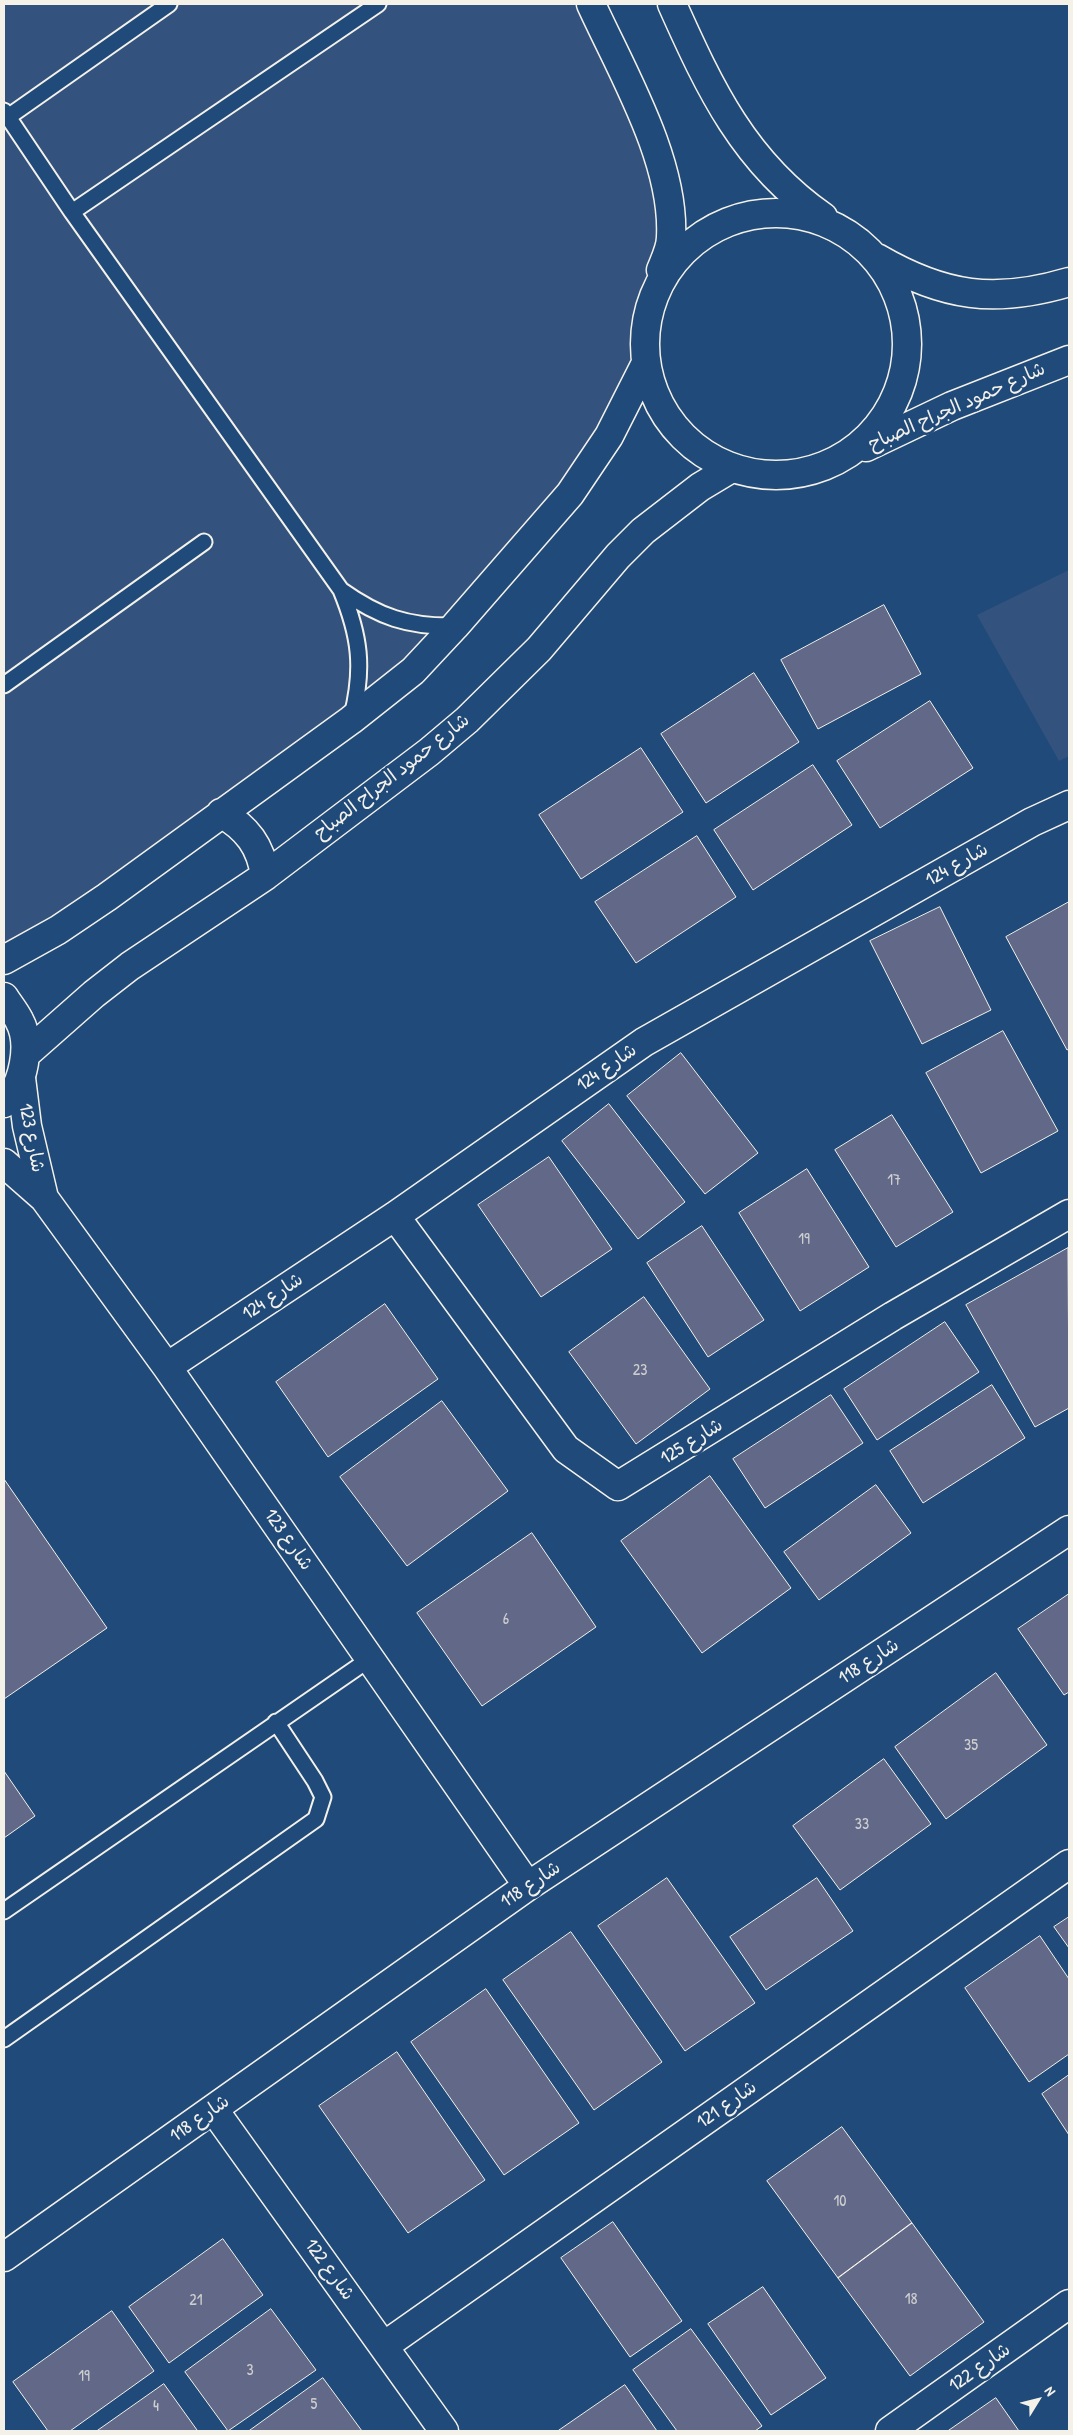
<!DOCTYPE html>
<meta charset="utf-8">
<style>
body{margin:0}
#map{position:relative;width:1073px;height:2435px;overflow:hidden;background:#1f4a7a;font-family:"Patrick Hand",sans-serif}
canvas{display:block}
.frame{position:absolute;inset:0;border:5px solid #f4f1e8;pointer-events:none}
.north{position:absolute;left:1013px;top:2375px;width:50px;height:50px;-webkit-text-stroke:4px #1f4a7a;paint-order:stroke;rotate:54deg;font-size:14px;font-weight:700;line-height:20px;text-align:center;color:#f4f1e8}
.north::after{content:'';display:block;margin:auto;width:18px;height:22px;background:#f4f1e8;clip-path:polygon(50% 0,100% 100%,50% 72%,0 100%)}
</style>
<div id="map">
<canvas width="1073" height="2435"></canvas>
<div class="frame"></div>
<div class="north">N</div>
</div>
<script>
const context = document.querySelector('canvas').getContext('2d');
context.lineJoin = 'round';
function paint(path, color) {
  context.fillStyle = color;
  context.fill(path, 'evenodd');
}
function stroke(path, color, width, dash) {
  context.strokeStyle = color;
  context.lineWidth = width;
  context.lineCap = dash ? 'butt' : 'round';
  context.setLineDash(dash || []);
  context.stroke(path);
}
function drawText(font, color, halo, rows, align = 'center') {
  context.font = font + ' "Patrick Hand","Playpen Sans Arabic",sans-serif';
  context.lineWidth = 5;
  context.setLineDash([]);
  context.textBaseline = 'middle';
  context.strokeStyle = halo;
  context.fillStyle = color;
  for (const [text, x, y, turn = 0] of rows) {
    context.save();
    context.translate(x, y);
    context.rotate((+turn || 0) * Math.PI / 180);
    context.textAlign = isNaN(turn) ? turn : align;
    if (halo) context.strokeText(text, 0, 0);
    context.fillText(text, 0, 0);
    context.restore();
  }
}
paint(new Path2D(`
 M4,4H591L634,97L671,239L645,327V365L609,436L413,671L4,960Z
 M1069,570V756L1059,761L977,615Z`), '#33537e');
const building = new Path2D(`
 M884,605L921,674L818,729L781,660Z
 M754,673L799,742L706,803L661,734Z
 M930,701L973,768L880,828L837,761Z
 M641,748L683,812L581,879L539,815Z
 M813,765L852,825L753,890L714,830Z
 M697,836L736,897L636,963L595,902Z
 M1069,902V1049L1067,1050L1006,937Z
 M940,907L991,1010L922,1044L870,941Z
 M1003,1031L1058,1131L981,1173L926,1073Z
 M681,1053L758,1153L705,1194L627,1096Z
 M609,1104L685,1202L638,1239L562,1141Z
 M892,1115L953,1212L896,1247L835,1150Z
 M549,1157L612,1249L541,1297L478,1205Z
 M807,1169L869,1267L800,1311L739,1213Z
 M702,1226L764,1320L708,1357L647,1263Z
 M1068,1248L1069,1408L1035,1427L966,1305Z
 M644,1297L710,1389L636,1444L569,1352Z
 M385,1304L438,1379L328,1457L276,1382Z
 M945,1322L979,1372L877,1440L844,1389Z
 M992,1385L1025,1438L923,1503L890,1451Z
 M831,1395L863,1443L765,1508L733,1459Z
 M442,1401L508,1491L407,1566L340,1477Z
 M710,1476L791,1588L702,1653L621,1541Z
 M4,1479L107,1628L4,1699Z
 M876,1485L911,1533L819,1600L784,1552Z
 M532,1533L596,1627L482,1706L417,1613Z
 M1069,1594V1692L1064,1695L1018,1629Z
 M996,1673L1047,1745L946,1819L895,1747Z
 M884,1759L931,1824L840,1890L793,1826Z
 M4,1771L35,1816L4,1838Z
 M667,1878L755,2003L685,2051L598,1926Z
 M817,1878L853,1931L766,1990L730,1937Z
 M1069,1917V1948L1054,1927Z
 M571,1932L662,2062L594,2110L503,1980Z
 M1040,1936L1069,1979V2054L1029,2082L965,1988Z
 M486,1989L579,2123L504,2175L411,2042Z
 M397,2052L485,2180L408,2233L319,2106Z
 M1069,2075V2135L1042,2094Z
 M842,2127L912,2223L838,2278L767,2181Z
 M613,2222L682,2321L630,2357L561,2258Z
 M912,2223L984,2322L910,2376L838,2278Z
 M223,2239L263,2295L169,2363L129,2307Z
 M763,2287L826,2378L771,2415L708,2324Z
 M271,2309L316,2370L228,2431L185,2372Z
 M112,2311L154,2371L70,2431H48L13,2382Z
 M691,2329L762,2426L755,2431H677L633,2370Z
 M323,2378L362,2431H249Z
 M164,2384L197,2430L196,2431H97Z
 M625,2385L657,2431H558Z
 M996,2398L1019,2431H948Z`);
paint(building, '#626988');
stroke(building, '#f4f1e8', 1);
const service = new Path2D(`
 M4,111L72,212L341,590C360,636 364,668 352,716
 M8,117L169,4
 M72,212L378,4
 M341,590C379,617 408,627 455,626
 M4,685L204,542
 M4,1911L371,1658
 M4,2039L316,1819L323,1797L315,1781L276,1722`);
const minor = new Path2D(`
 M21,1078L27,1126L44,1198
 M4,1163L44,1198L167,1367L528,1886
 M395,1216L566,1449L618,1486L893,1316L1069,1214
 M167,1367L395,1216L644,1042L1032,822L1069,805
 M214,2110L444,2431
 M4,2257L528,1886L1069,1530
 M384,2346L1069,1864
 M890,2431L1069,2304`);
const tertiary = new Path2D(`
 M591,4C622,72 675,161 671,237C671,248 665,260 661,270
 M672,4C710,89 744,162 823,217
 M645 344a131 131 0 1 1 262 0a131 131 0 1 1-262 0Z
 M877,258C944,297 995,304 1069,282
 M866,447L952,406L1069,360
 M221,813C247,828 261,846 265,876
 M4,960L58,930L107,897L351,720L413,671L455,626L570,494L609,436L645,365
 M4,997C9,1005 15,1012 19,1020C32,1043 24,1086 4,1103
 M26,1054L94,994L130,966L265,876L429,752L467,720L539,649L618,556L643,531L700,487L730,469`);
stroke(service, '#f4f1e8', 19);
stroke(minor, '#f4f1e8', 31);
stroke(tertiary, '#f4f1e8', 31);
stroke(service, '#1f4a7a', 15);
stroke(minor, '#1f4a7a', 28);
stroke(tertiary, '#1f4a7a', 28);
drawText('16px', '#d0cfd0', null, [
 ["17",894,1181],
 ["19",804,1240],
 ["23",640,1371],
 ["6",506,1620],
 ["35",971,1746],
 ["33",862,1825],
 ["10",840,2202],
 ["18",911,2300],
 ["21",196,2301],
 ["3",250,2371],
 ["19",84,2377],
 ["5",314,2405],
 ["4",156,2407]
]);
drawText('19px', '#f4f1e8', '#1f4a7a', [
 ["شارع حمود الجراح الصباح",957,407,-24],
 ["شارع حمود الجراح الصباح",392,777,-38],
 ["شارع 124",957,865,-30],
 ["شارع 124",607,1068,-35],
 ["شارع 123",31,1138,79],
 ["شارع 124",273,1297,-34],
 ["شارع 125",692,1442,-32],
 ["شارع 123",288,1540,55],
 ["شارع 118",869,1662,-33],
 ["شارع 118",531,1885,-34],
 ["شارع 121",727,2105,-35],
 ["شارع 118",200,2119,-35],
 ["شارع 122",329,2270,54],
 ["شارع 122",980,2368,-35]
]);
</script>
